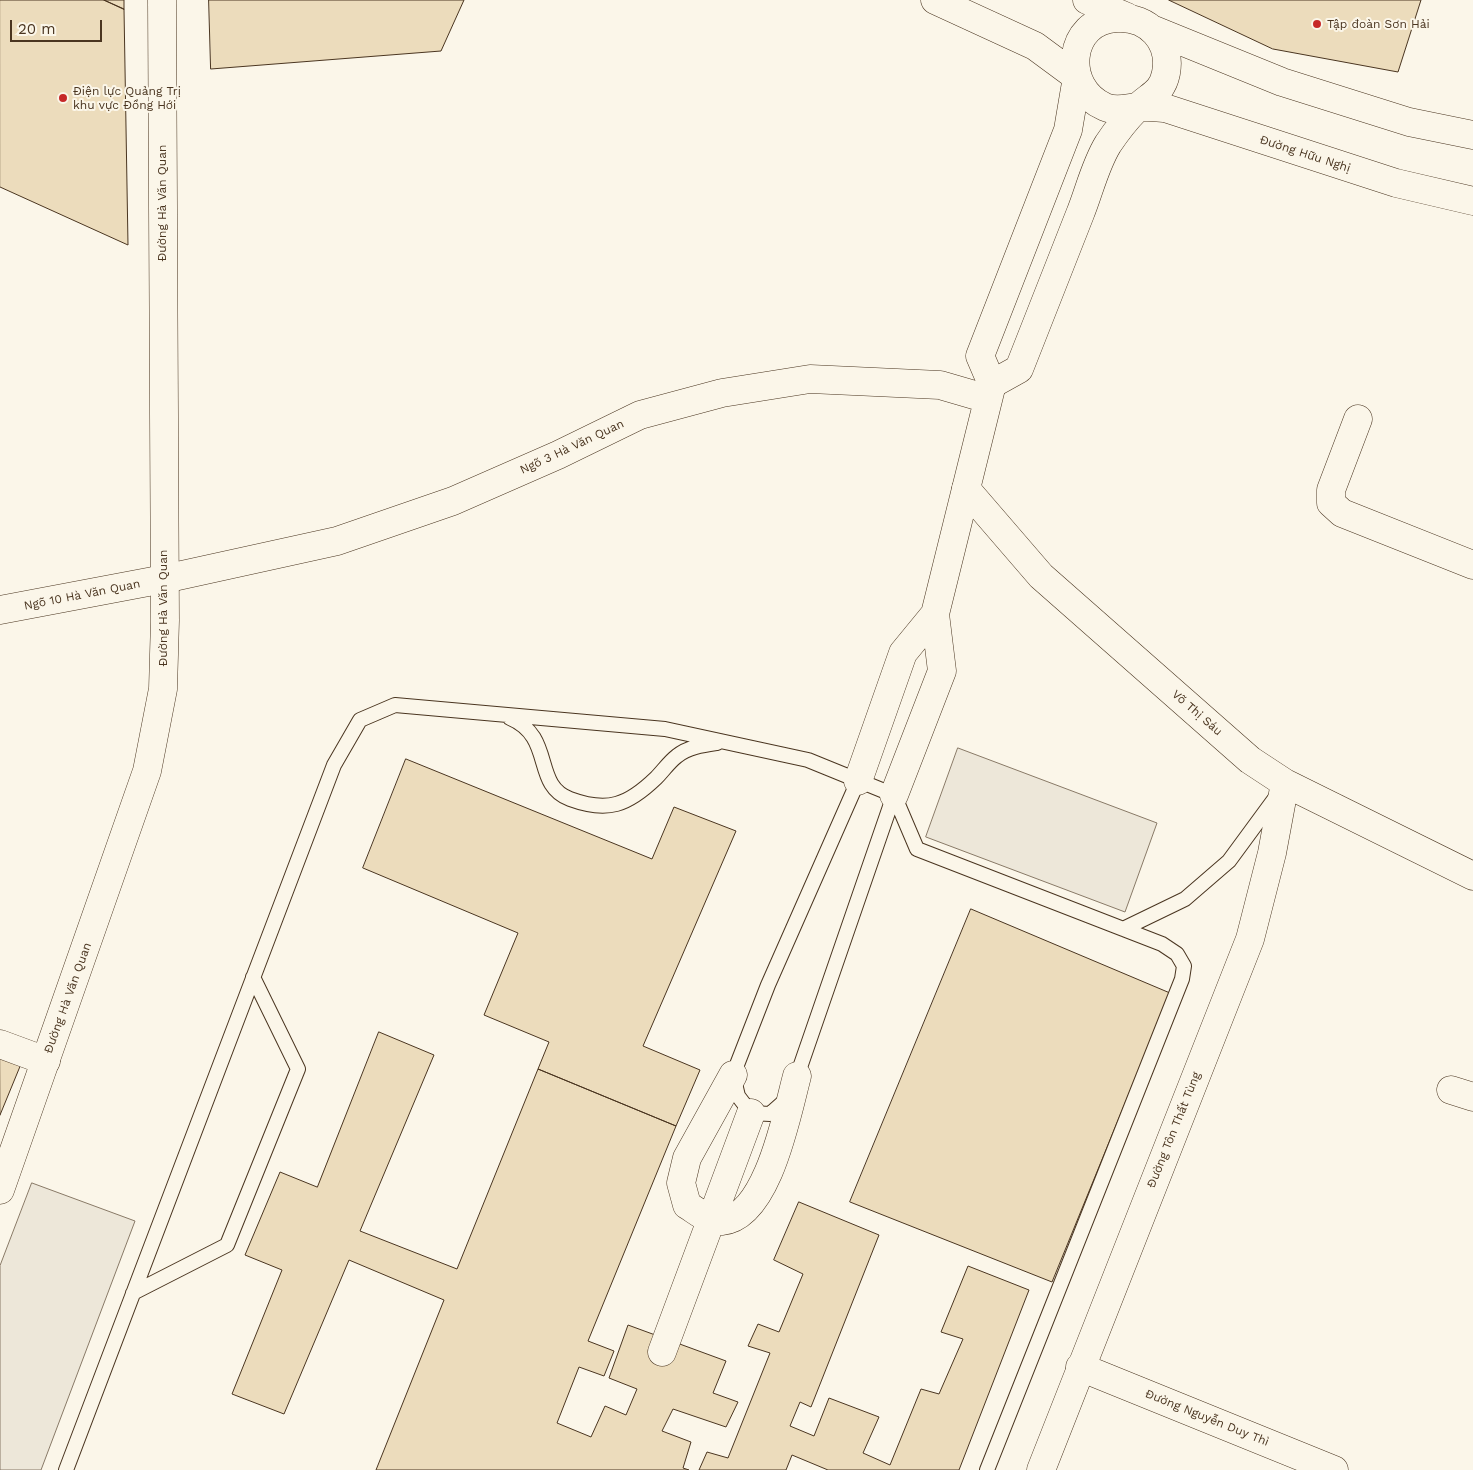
<!DOCTYPE html>
<meta charset="utf-8">
<style>
body{margin:0}
#map{position:relative;width:1473px;height:1470px;overflow:hidden;background:#fbf6e9;font-family:"Work Sans",sans-serif}
canvas{display:block}
.scale{position:absolute;left:10px;top:20px;width:92px;height:22px;box-sizing:border-box;border:2px solid #4a3520;border-top:0;padding-left:6px;font-size:15px;line-height:18px;white-space:nowrap;color:#4a3520;-webkit-text-stroke:4px #fbf6e9;paint-order:stroke}
</style>
<div id="map">
<canvas width="1473" height="1470"></canvas>
<div class="scale">20 m</div>
</div>
<script>
const context = document.querySelector('canvas').getContext('2d');
context.lineJoin = 'round';
function paint(path, color) {
  context.fillStyle = color;
  context.fill(path, 'evenodd');
}
function stroke(path, color, width, dash) {
  context.strokeStyle = color;
  context.lineWidth = width;
  context.lineCap = dash ? 'butt' : 'round';
  context.setLineDash(dash || []);
  context.stroke(path);
}
function drawText(font, color, halo, rows, align = 'center') {
  context.font = font + ' "Work Sans",sans-serif';
  context.lineWidth = 4;
  context.setLineDash([]);
  context.textBaseline = 'middle';
  context.strokeStyle = halo;
  context.fillStyle = color;
  for (const [text, x, y, turn = 0] of rows) {
    context.save();
    context.translate(x, y);
    context.rotate((+turn || 0) * Math.PI / 180);
    context.textAlign = isNaN(turn) ? turn : align;
    if (halo) context.strokeText(text, 0, 0);
    context.fillText(text, 0, 0);
    context.restore();
  }
}
const parking = new Path2D(`
 M958,748L1157,823L1125,912L926,837Z
 M32,1183L135,1221L41,1470H0V1266Z`);
paint(parking, '#ede7d9');
stroke(parking, '#887966', 1);
const building = new Path2D(`
 M0,0H104L124,9L128,245L0,187Z
 M104,0H124V9Z
 M209,0H464L441,51L211,69Z
 M1169,0H1421L1398,72L1273,49Z
 M406,759L652,859L674,807L736,831L643,1046L700,1070L676,1126L538,1069L549,1042L484,1015L518,933L363,868Z
 M971,909L1170,993L1052,1282L850,1202Z
 M379,1032L434,1055L360,1231L457,1269L538,1069L676,1126L588,1341L614,1351L604,1376L579,1367L557,1423L591,1437L605,1406L626,1415L637,1389L609,1378L628,1325L726,1361L713,1393L738,1402L726,1427L673,1409L662,1431L691,1442L683,1468L689,1470H376L444,1300L349,1260L284,1414L232,1394L282,1270L245,1255L280,1172L317,1187Z
 M0,1056L21,1064L0,1115Z
 M799,1202L879,1235L811,1407L800,1402L790,1426L814,1436L829,1398L879,1417L863,1453L890,1465L921,1389L939,1394L963,1339L941,1332L968,1266L1029,1290L959,1470H828L792,1455L786,1470H699L707,1452L728,1458L770,1353L748,1346L758,1324L779,1332L803,1274L774,1260Z`);
paint(building, '#ecdcbc');
stroke(building, '#4a3520', 1);
const lane = new Path2D(`
 M510,718C555,737 532,785 570,799C608,813 628,805 656,778C663,771 669,762 677,756C688,747 703,745 717,743
 M1123,929L1185,899L1229,861L1276,797
 M796,1079L894,795
 M787,1099L770,1114L751,1113L738,1096L733,1075L768,985L858,781
 M133,1293L227,1245L298,1069L253,977
 M66,1470L334,765L360,720L395,705L665,729L808,760L894,795L917,849L1162,944L1177,954L1184,966L1182,979L987,1470`);
const street = new Path2D(`
 M1358,419L1331,490V503L1342,513L1473,565
 M0,610L164,579L337,541L453,501L558,455L640,415L722,393L810,379L940,385L988,399
 M858,781L903,653L935,614
 M894,795L942,671L935,614L992,384
 M0,1044L46,1061
 M733,1075L687,1158L681,1183L687,1205C697,1211 709,1222 722,1221C768,1217 787,1113 797,1076
 M1451,1090L1473,1097
 M662,1352L751,1113
 M1080,1367L1334,1470`);
const secondary = new Path2D(`
 M935,0L1035,46L1077,77
 M1087,0L1127,17
 M1154,30L1282,82L1409,122L1473,135
 M1077,77L1068,130L980,356L992,384L1019,369C1039,317 1060,266 1080,214C1089,192 1095,165 1108,144C1116,132 1126,119 1136,109C1149,95 1162,94 1166,73C1172,41 1148,16 1117,18C1067,20 1061,88 1105,107C1116,112 1127,108 1138,107C1147,106 1156,108 1165,108L1396,183L1473,201
 M966,489L1041,576L1250,760L1285,783L1473,876
 M0,1190L147,771L163,689L165,620L162,0
 M1041,1470L1250,939L1272,853L1285,783`);
stroke(lane, '#4a3520', 16);
stroke(street, '#4a3520', 29);
stroke(secondary, '#4a3520', 29);
stroke(lane, '#fbf6e9', 14);
stroke(street, '#fbf6e9', 28);
stroke(secondary, '#fbf6e9', 28);
for (const [x, y, r, color] of [
 [1317,24,5,"#c62828"],
 [63,98,5,"#c62828"]
]) {
  const dot = new Path2D();
  dot.arc(x, y, r, 0, 2 * Math.PI);
  context.fillStyle = color;
  context.fill(dot);
  stroke(dot, '#fbf6e9', 2);
}
drawText('12px', '#4a3520', '#fbf6e9', [
 ["Tập đoàn Sơn Hải",1327,24],
 ["Điện lực Quảng Trị",73,91],
 ["khu vực Đồng Hới",73,105]
], 'left');
drawText('12px', '#4a3520', '#fbf6e9', [
 ["Đường Hữu Nghị",1305,154,18],
 ["Đường Hà Văn Quan",162,203,-90],
 ["Ngõ 3 Hà Văn Quan",572,447,-25],
 ["Ngõ 10 Hà Văn Quan",82,595,-11],
 ["Đường Hà Văn Quan",163,608,-90],
 ["Võ Thị Sáu",1197,713,41],
 ["Đường Hà Văn Quan",68,998,-70],
 ["Đường Tôn Thất Tùng",1174,1130,-68],
 ["Đường Nguyễn Duy Thì",1207,1418,22]
]);
</script>
